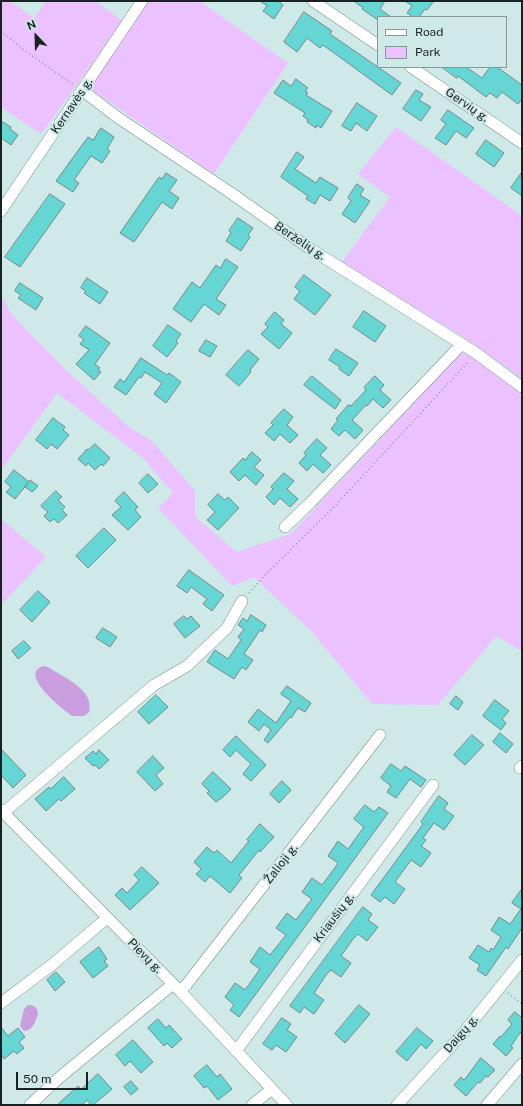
<!DOCTYPE html>
<meta charset="utf-8">
<style>
body{margin:0}
#map{position:relative;width:523px;height:1106px;overflow:hidden;background:#cfe8e8;font-family:"Public Sans",sans-serif}
canvas{display:block}
.frame{position:absolute;inset:0;border:2px solid #182222;pointer-events:none}
.legend{position:absolute;left:377px;top:16px;width:130px;height:52px;box-sizing:border-box;background:#cfe8e8;border:1px solid #869999;margin:0;padding:5px 7px;list-style:none;font-size:12px;color:#182222}
.legend li{display:flex;align-items:center;gap:8px;height:20px}
.legend b{width:20px;border:1px solid #869999}
.north{position:absolute;left:16px;top:16px;width:40px;height:40px;-webkit-text-stroke:3px #cfe8e8;paint-order:stroke;rotate:337deg;font-size:11px;font-weight:700;line-height:16px;text-align:center;color:#182222}
.north::after{content:'';display:block;margin:auto;width:14px;height:18px;background:#182222;clip-path:polygon(50% 0,100% 100%,50% 72%,0 100%)}
.scale{position:absolute;left:16px;top:1072px;width:72px;height:18px;box-sizing:border-box;border:2px solid #182222;border-top:0;padding-left:5px;font-size:12px;line-height:14px;white-space:nowrap;color:#182222;-webkit-text-stroke:3px #cfe8e8;paint-order:stroke}
</style>
<div id="map">
<canvas width="523" height="1106"></canvas>
<div class="frame"></div>
<ul class="legend">
<li><b style="height:5px;background:#fff"></b>Road</li>
<li><b style="height:11px;background:#ebc2ff"></b>Park</li>
</ul>
<div class="north">N</div>
<div class="scale">50 m</div>
</div>
<script>
const context = document.querySelector('canvas').getContext('2d');
context.lineJoin = 'round';
function paint(path, color) {
  context.fillStyle = color;
  context.fill(path, 'evenodd');
}
function stroke(path, color, width, dash) {
  context.strokeStyle = color;
  context.lineWidth = width;
  context.lineCap = dash ? 'butt' : 'round';
  context.setLineDash(dash || []);
  context.stroke(path);
}
function drawText(font, color, halo, rows, align = 'center') {
  context.font = font + ' "Public Sans",sans-serif';
  context.lineWidth = 4;
  context.setLineDash([]);
  context.textBaseline = 'middle';
  context.strokeStyle = halo;
  context.fillStyle = color;
  for (const [text, x, y, turn = 0] of rows) {
    context.save();
    context.translate(x, y);
    context.rotate((+turn || 0) * Math.PI / 180);
    context.textAlign = isNaN(turn) ? turn : align;
    if (halo) context.strokeText(text, 0, 0);
    context.fillText(text, 0, 0);
    context.restore();
  }
}
paint(new Path2D(`
 M1,1H10L34,18L46,1H95L123,21L41,134L1,107Z
 M149,1H199L288,63L214,174L89,88Z
 M396,127L522,216V378L462,336L341,263L390,197L358,174Z
 M1,296L12,315L69,373L130,428L151,440L195,491V517L237,552L291,534L460,354L465,352L522,394V651L496,636L438,705L372,704L311,631L254,577L232,586L158,508L173,493L143,458L57,393L1,470Z
 M1,519L46,557L1,605Z`), '#ebc2ff');
paint(new Path2D(`
 M44,666L48,667C63,677 95,690 89,712L84,716H72C64,710 16,673 44,666Z
 M28,1005C34,1005 38,1008 38,1014C35,1021 34,1030 24,1031L20,1026L24,1009Z`), '#ca9dde');
const building = new Path2D(`
 M260,1H278L283,5L274,19L263,11L267,6Z
 M354,1H385L380,9L391,17H378V20L362,9L363,8Z
 M405,1H434L427,10L425,9L419,17H413L407,13L412,6Z
 M304,12L332,31L330,34L401,83L392,95L323,45L320,48L307,38L297,52L284,42Z
 M442,67H466L482,78L490,67H497L522,85V99L518,104L502,92L497,98L490,93L486,97L458,76L457,78Z
 M296,79L308,88L305,91L308,93L306,95L332,111L321,128L317,125L316,128L307,122L308,120L303,116L305,113L274,93L283,80L291,86Z
 M416,90L423,94L419,100L431,107L421,121L403,109Z
 M357,103L377,116L367,131L356,123L351,131L342,126Z
 M448,110L474,128L466,138L456,131L446,145L435,138L446,124L441,120Z
 M1,121L11,127L10,129L18,135L11,145L1,138Z
 M101,128L114,137L107,149L110,151L102,163L91,156L74,180L79,183L73,192L56,181L88,137L93,140Z
 M486,140L504,153L494,167L476,154Z
 M297,152L304,157L295,169L316,183L320,177L338,188L330,201L320,195L315,204L306,199L308,196L281,177Z
 M522,172V196L511,188Z
 M166,173L177,180L169,191L179,198L172,209L162,202L134,242L120,233L159,177L162,179Z
 M357,184L364,189L360,195L370,201L355,223L342,214L351,201L348,198Z
 M50,194L65,204L20,267L5,257Z
 M238,218L253,228L248,235L250,237L241,251L226,241L231,233L229,231Z
 M226,259L238,267L216,299L226,305L219,315L204,304L191,322L173,309L192,282L200,288L216,265L220,268Z
 M304,275L331,295L315,315L294,299L300,291L295,287Z
 M87,278L108,292L100,304L84,293L86,291L81,288Z
 M20,283L43,298L36,310L18,298L21,295L15,291Z
 M364,311L386,326L375,342L353,327Z
 M275,312L284,320L281,324L292,333L279,349L261,334L268,327L265,324Z
 M168,325L181,334L176,341L178,343L167,357L153,346Z
 M86,326L110,343L95,364L100,368L98,370L101,372L94,380L76,364L89,350L80,344L84,339L79,336Z
 M206,340L217,346L210,357L199,351Z
 M336,349L358,363L349,376L339,369L340,367L329,360Z
 M248,350L259,359L250,370L251,372L239,386L226,375Z
 M141,358L167,375L169,373L181,382L166,403L154,394L162,383L145,372L141,378L139,377L126,395L114,387L120,379L124,382Z
 M312,376L341,400L335,409L304,385Z
 M375,376L384,385L380,390L391,400L383,408L373,399L367,406L366,405L352,420L363,430L355,439L345,430L339,436L331,429L338,420L336,419L348,405H349L351,406L366,390L364,388Z
 M284,409L293,417L287,425L298,435L290,443L280,434L274,441L265,433L273,425L271,423Z
 M53,418L65,427L63,430L69,435L57,449L51,444L47,449L36,440Z
 M317,439L327,448L320,455L331,465L323,473L313,464L307,471L299,463L306,455L304,453Z
 M95,444L110,458L103,466L101,464L95,470L88,463L86,466L78,459L87,449L88,450Z
 M252,452L261,460L254,467L264,475L256,485L245,475L239,481L230,472L243,458L245,460Z
 M14,470L29,482L30,480L38,486L32,492L25,487L28,483L15,499L6,492L11,487L5,482Z
 M284,473L294,481L287,489L298,499L290,507L280,498L274,505L266,497L273,489L271,487Z
 M148,474L158,484L148,493L139,483Z
 M56,491L62,497L58,500L65,507L62,510L67,515L58,523L54,519L50,522L44,516L48,512L41,506Z
 M124,492L138,507L135,510L141,517L128,530L112,515L121,507L115,501Z
 M218,494L225,500L228,497L239,508L218,530L207,520L215,512L208,505Z
 M104,528L116,540L88,568L76,556Z
 M189,570L224,595L212,611L203,604L207,599L191,587L187,593L177,586Z
 M38,591L50,602L32,622L20,610Z
 M251,615L266,625L262,632L260,630L244,654L253,660L246,670L242,667L234,679L207,662L215,650L228,659L241,640L238,637L244,629L238,625L243,618L247,621Z
 M184,616L187,619L191,616L200,626L185,638L174,624Z
 M103,628L117,637L110,647L96,638Z
 M24,641L31,648L18,659L12,651Z
 M287,686L311,703L305,712L298,708L291,718L290,717L268,743L264,740L271,730L264,724L259,731L248,722L258,709L276,723L291,701L281,694Z
 M156,695L168,707L149,724L138,712Z
 M456,696L463,702L458,710L450,704Z
 M495,700L509,711L502,719L506,723L501,730L483,716Z
 M500,733L513,744L506,753L493,742Z
 M472,735L484,745L465,765L454,755Z
 M236,736L266,765L251,781L243,774L251,764L236,750L230,757L223,750Z
 M1,749L26,775L13,788L1,775Z
 M99,750L109,760L99,769L95,765L93,766L85,758L93,751L96,754Z
 M153,756L164,768L156,775L163,784L155,791L137,772Z
 M391,764L401,771L405,766L426,780L421,787L410,779L396,798L387,792L391,786L381,778Z
 M213,772L231,789L223,797L216,802L207,793L209,791L202,784Z
 M64,777L75,789L61,801L59,799L46,811L35,799L49,787L50,789Z
 M282,781L291,790L279,803L270,794Z
 M439,796L448,803L444,809L454,816L444,830L434,823L423,838L426,840L421,846L431,853L421,867L411,860L395,882L405,889L394,904L385,897L380,902L371,895L423,824L421,822Z
 M365,805L374,812L379,807L388,813L239,1017L230,1010L234,1005L225,997L235,983L245,990L260,969L250,962L260,947L270,955L286,935L276,928L287,913L296,920L307,905L312,899L302,892L312,878L322,885L334,869L338,863L328,856L338,841L348,849L364,827L354,819Z
 M260,824L274,837L260,852L259,850L239,875L242,878L230,893L210,876L205,882L196,874L201,869L194,862L207,847L214,853L217,850L231,863L249,841L247,840Z
 M142,867L159,883L130,910L115,895L122,888L127,893L139,880L134,875Z
 M522,889V928L508,949L506,947L486,976L477,970L480,965L469,958L478,945L489,952L491,948L493,950L501,937L491,930L499,917L510,924L521,909L512,903Z
 M363,907L372,914L368,920L378,927L367,941L358,934L353,939L341,956L351,963L341,977L331,970L326,975L314,993L324,1000L314,1014L304,1007L300,1013L290,1006Z
 M99,947L107,959L104,961L108,966L93,978L80,962Z
 M56,972L65,982L55,991L47,980Z
 M359,1005L370,1014L345,1043L335,1034Z
 M515,1012L522,1018V1031L516,1038V1039L511,1046L513,1048L506,1056L493,1044L500,1036L501,1037L512,1024L508,1020Z
 M282,1018L291,1024L287,1030L297,1037L286,1052L276,1045L272,1050L263,1044Z
 M158,1019L166,1028L169,1025L182,1039L172,1048L167,1043L164,1046L148,1028Z
 M1,1027L8,1036L18,1028L25,1037L19,1042L24,1048L17,1054L14,1051L4,1059L1,1054Z
 M417,1028L433,1041L426,1049L421,1044L407,1061L396,1052Z
 M133,1040L153,1062L141,1073L130,1061L125,1066L116,1055Z
 M481,1058L495,1070L488,1077L486,1076L480,1083L478,1082L466,1096L454,1085L461,1077L464,1080Z
 M207,1065L217,1077L220,1074L232,1089L218,1100L207,1086L204,1088L194,1076Z
 M98,1074L112,1089L93,1105H91L87,1100L82,1105H57L78,1086L81,1089Z
 M131,1081L138,1089L131,1095L124,1087Z`);
paint(building, '#65d6d4');
stroke(building, '#728a89', 1);
const minor = new Path2D(`
 M313,1L378,45
 M411,67L522,143
 M82,90L117,117L231,193L309,248L476,353L522,387
 M1,211L142,1
 M285,527L310,503L462,344
 M520,768L522,766
 M1,810L180,991L287,1105
 M3,813L154,685L187,666L227,628L242,601
 M180,991L187,984L380,735
 M1,1003L53,964L107,918
 M236,1051L433,785
 M30,1105L60,1077L173,984
 M252,1105L272,1089
 M397,1105L464,1032L522,960
 M487,1105L522,1064`);
stroke(minor, '#78908f', 12);
stroke(new Path2D(`
 M1,31L25,51L74,85
 M249,593L266,574L333,508L469,361
 M508,993L522,1004`), '#829595', 1.5, [1, 3]);
stroke(minor, '#fff', 11);
drawText('12px', '#182222', '#cfe8e8', [
 ["Gervių g.",467,105,35],
 ["Kernavės g.",72,106,-56],
 ["Berželių g.",300,241,34],
 ["Žalioji g.",281,864,-52],
 ["Kriaušių g.",334,918,-53],
 ["Pievų g.",145,956,45],
 ["Daigų g.",461,1034,-49]
]);
</script>
